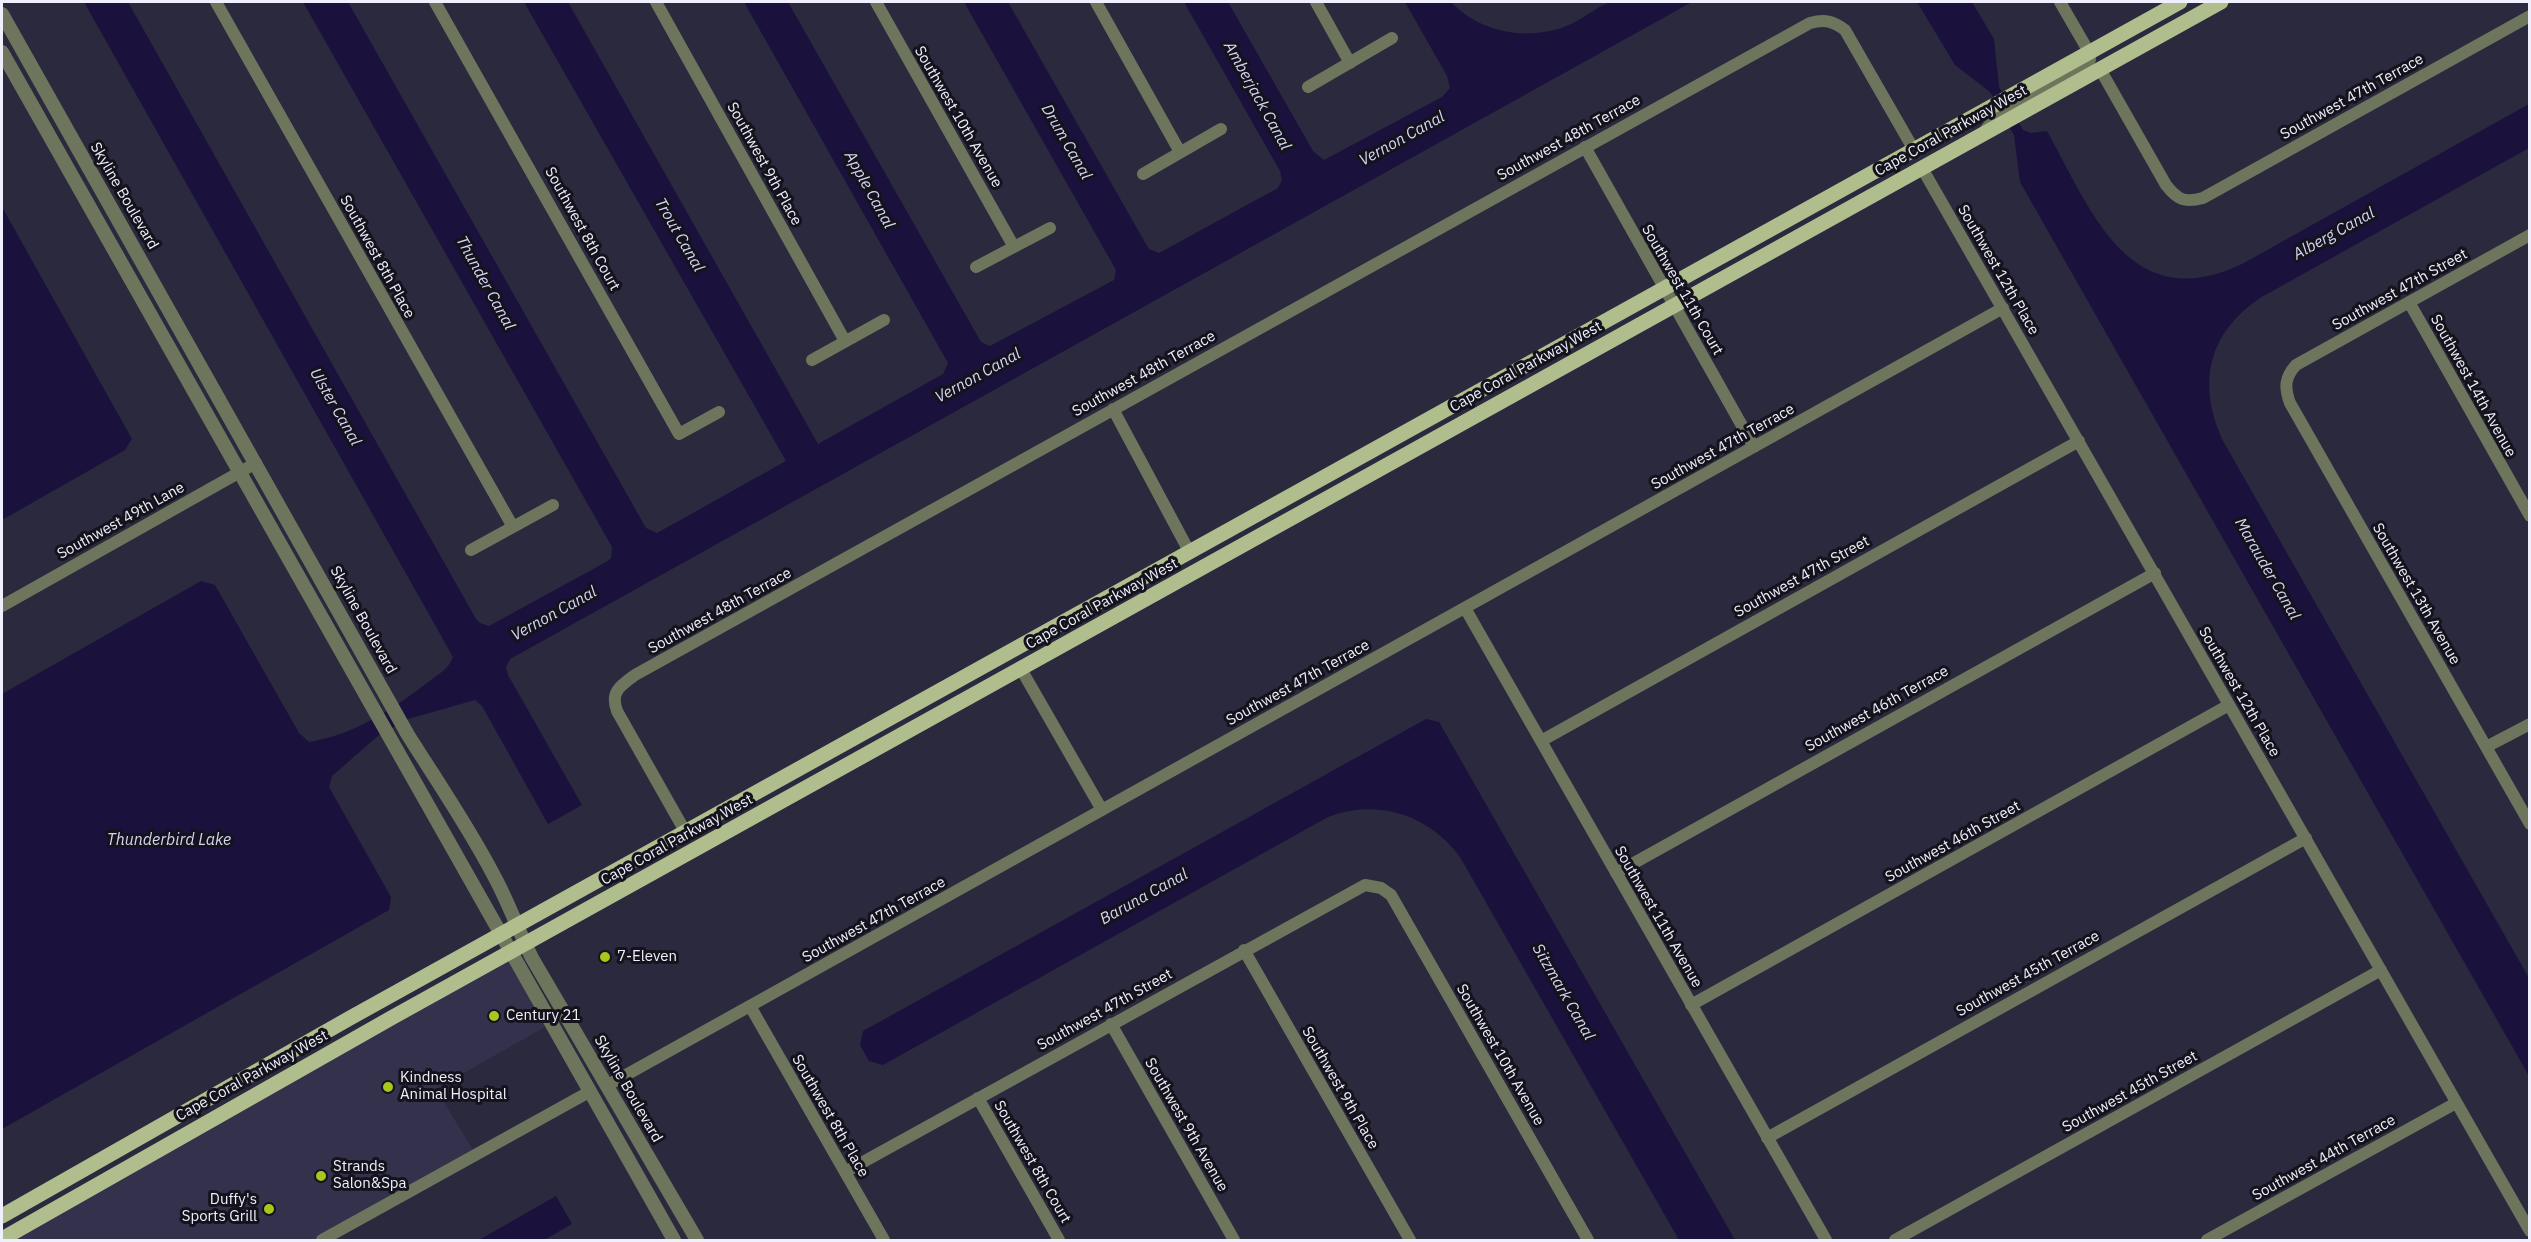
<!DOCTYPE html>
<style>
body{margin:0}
#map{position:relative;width:2531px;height:1242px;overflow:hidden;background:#2a293e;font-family:"IBM Plex Sans",sans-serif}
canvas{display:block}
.frame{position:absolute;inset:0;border:3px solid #efeffd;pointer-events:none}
</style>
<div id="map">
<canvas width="2531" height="1242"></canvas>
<div class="frame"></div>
</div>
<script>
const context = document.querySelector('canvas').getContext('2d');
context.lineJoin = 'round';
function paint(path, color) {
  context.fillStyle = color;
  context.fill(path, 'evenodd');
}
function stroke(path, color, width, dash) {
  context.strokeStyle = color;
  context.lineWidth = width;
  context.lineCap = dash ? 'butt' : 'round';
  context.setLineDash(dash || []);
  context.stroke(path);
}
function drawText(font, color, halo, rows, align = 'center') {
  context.font = font + ' "IBM Plex Sans",sans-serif';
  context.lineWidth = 6;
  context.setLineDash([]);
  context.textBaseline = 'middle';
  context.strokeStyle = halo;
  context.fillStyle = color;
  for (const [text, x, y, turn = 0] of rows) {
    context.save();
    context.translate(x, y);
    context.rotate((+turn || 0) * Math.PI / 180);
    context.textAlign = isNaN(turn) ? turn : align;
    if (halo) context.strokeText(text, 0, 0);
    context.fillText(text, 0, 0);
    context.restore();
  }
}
paint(new Path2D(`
 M508,961L545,1027L436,1089L473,1150L367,1210L313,1240H11Z`), '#33314c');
paint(new Path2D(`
 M84,2H128L476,619L480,623L489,626L606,562L611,558L612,547L303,2H348L646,528L657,533L786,461L524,2H568L818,444L943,374L948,363L744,2H788L977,335L981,342L990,346L1114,280L1116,270L964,2H1008L1142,237L1149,249L1159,253L1278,188L1282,180L1280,171L1184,2H1228L1313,151L1324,160L1442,97L1450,88L1447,76L1405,2H1451C1481,34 1532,42 1571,24C1584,18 1599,5 1612,2C1627,0 1674,2 1692,2L510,659L506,667L508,675L582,805L548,824L482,706L475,700L408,719L379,735L332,776L329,787L391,897L389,910L2,1129V694L201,581L215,585L299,733L309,742C353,735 392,710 427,683C436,676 449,669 453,657Z
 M1917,2H1972L1994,39L1999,87L2023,130L2031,133L2047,131C2091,210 2129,318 2242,264L2529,104V148L2260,298C2208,333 2197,383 2222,439L2529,978V1076L2020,182L2014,135L1990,92L1955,65Z
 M2,207L132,439L125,450L2,520Z
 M1426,719L1439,722L1735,1240H1679L1460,857C1429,815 1378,798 1328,817L883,1065L869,1061L860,1045L863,1031Z
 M556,1196L572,1224L544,1240H479Z`), '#1a123d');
stroke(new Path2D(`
 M216,2L513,527
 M435,2L679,434L719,412
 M656,2L845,341
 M876,2L1014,247
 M1096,2L1180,152
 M1316,2L1350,63
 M2100,69L2166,185C2178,200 2184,203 2203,198L2530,16
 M1308,87L1392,38
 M1984,132L1996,116L2078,71L2090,60L2089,52L2060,2
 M1585,147L1754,447
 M1922,168L2530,1231
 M1143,174L1221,129
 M2530,235L2296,365C2285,377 2284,387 2290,403L2530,824
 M976,267L1050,228
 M2409,302L2530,516
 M812,360L884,320
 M1113,409L1190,553
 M471,550L553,505
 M2,606L256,463
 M1465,608L1826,1240
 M1021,669L1102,810
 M1541,741L2079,441
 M2486,747L2530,724
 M686,833L617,711C610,692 620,686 635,675L1810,23C1825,19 1833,21 1845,30L1914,150
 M1616,873L2155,573
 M1244,950L1410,1240
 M1691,1005L2229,705
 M750,1006L884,1240
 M1111,1024L1234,1240
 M608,1085L2003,308
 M978,1098L1059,1240
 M1767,1138L2306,838
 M845,1172L1365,885L1381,888L1391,895L1588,1240
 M322,1240L589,1092
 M1895,1240L2381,970
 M2207,1240L2456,1103`), '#6e755d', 12);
stroke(new Path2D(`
 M2,14L408,735C437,781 468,826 493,874C508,901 518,930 532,958L697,1240
 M2,52L674,1240`), '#6e755d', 14);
stroke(new Path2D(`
 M2,1216L350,1018L2180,2
 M2,1239L393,1017L2221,2`), '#b0bd8d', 15);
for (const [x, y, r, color] of [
 [605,957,6,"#a8c71d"],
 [494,1016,6,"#a8c71d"],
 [388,1087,6,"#a8c71d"],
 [321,1176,6,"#a8c71d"],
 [269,1209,6,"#a8c71d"]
]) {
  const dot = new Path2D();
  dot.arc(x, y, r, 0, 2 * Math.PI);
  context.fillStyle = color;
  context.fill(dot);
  stroke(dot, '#14131c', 2);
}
drawText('15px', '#efeffd', '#14131c', [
 ["Southwest 47th Terrace",2352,97,-29],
 ["Southwest 10th Avenue",958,117,60],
 ["Cape Coral Parkway West",1951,131,-29],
 ["Southwest 48th Terrace",1569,138,-29],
 ["Southwest 9th Place",764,164,61],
 ["Skyline Boulevard",124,196,60],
 ["Southwest 8th Court",582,229,61],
 ["Southwest 8th Place",377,257,61],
 ["Southwest 12th Place",1998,270,60],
 ["Southwest 11th Court",1682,290,60],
 ["Southwest 47th Street",2400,290,-29],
 ["Cape Coral Parkway West",1526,367,-29],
 ["Southwest 48th Terrace",1144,374,-29],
 ["Southwest 14th Avenue",2473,386,61],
 ["Southwest 47th Terrace",1723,447,-29],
 ["Southwest 49th Lane",121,521,-29],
 ["Southwest 47th Street",1802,577,-29],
 ["Southwest 13th Avenue",2416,594,60],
 ["Cape Coral Parkway West",1102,604,-29],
 ["Southwest 48th Terrace",720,611,-29],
 ["Skyline Boulevard",363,620,61],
 ["Southwest 47th Terrace",1298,683,-29],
 ["Southwest 12th Place",2239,692,60],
 ["Southwest 46th Terrace",1877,709,-29],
 ["Cape Coral Parkway West",677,840,-29],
 ["Southwest 46th Street",1953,842,-29],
 ["Southwest 11th Avenue",1658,917,60],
 ["Southwest 47th Terrace",874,920,-29],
 ["Southwest 45th Terrace",2028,974,-29],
 ["Southwest 47th Street",1105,1010,-29],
 ["Southwest 10th Avenue",1500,1055,60],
 ["Cape Coral Parkway West",252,1076,-29],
 ["Southwest 9th Place",1340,1088,60],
 ["Skyline Boulevard",628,1089,60],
 ["Southwest 45th Street",2130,1092,-29],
 ["Southwest 8th Place",830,1116,60],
 ["Southwest 9th Avenue",1186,1125,60],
 ["Southwest 44th Terrace",2324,1158,-29],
 ["Southwest 8th Court",1032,1162,60]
]);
drawText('15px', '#efeffd', '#14131c', [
 ["7-Eleven",617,957],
 ["Century 21",506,1016],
 ["Kindness",400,1078],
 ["Animal Hospital",400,1095],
 ["Strands",333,1167],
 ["Salon&Spa",333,1184],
 ["Duffy's",257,1200,"right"],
 ["Sports Grill",257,1217,"right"]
], 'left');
drawText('italic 16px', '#d5d4f4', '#14131c', [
 ["Amberjack Canal",1257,96,61],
 ["Vernon Canal",1402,139,-29],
 ["Drum Canal",1066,142,60],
 ["Apple Canal",869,190,61],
 ["Alberg Canal",2334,234,-29],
 ["Trout Canal",679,235,60],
 ["Thunder Canal",485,283,61],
 ["Vernon Canal",978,376,-29],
 ["Ulster Canal",335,407,60],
 ["Marauder Canal",2267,569,60],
 ["Vernon Canal",554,614,-29],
 ["Thunderbird Lake",169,840],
 ["Baruna Canal",1144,897,-29],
 ["Sitzmark Canal",1563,992,60]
]);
</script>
